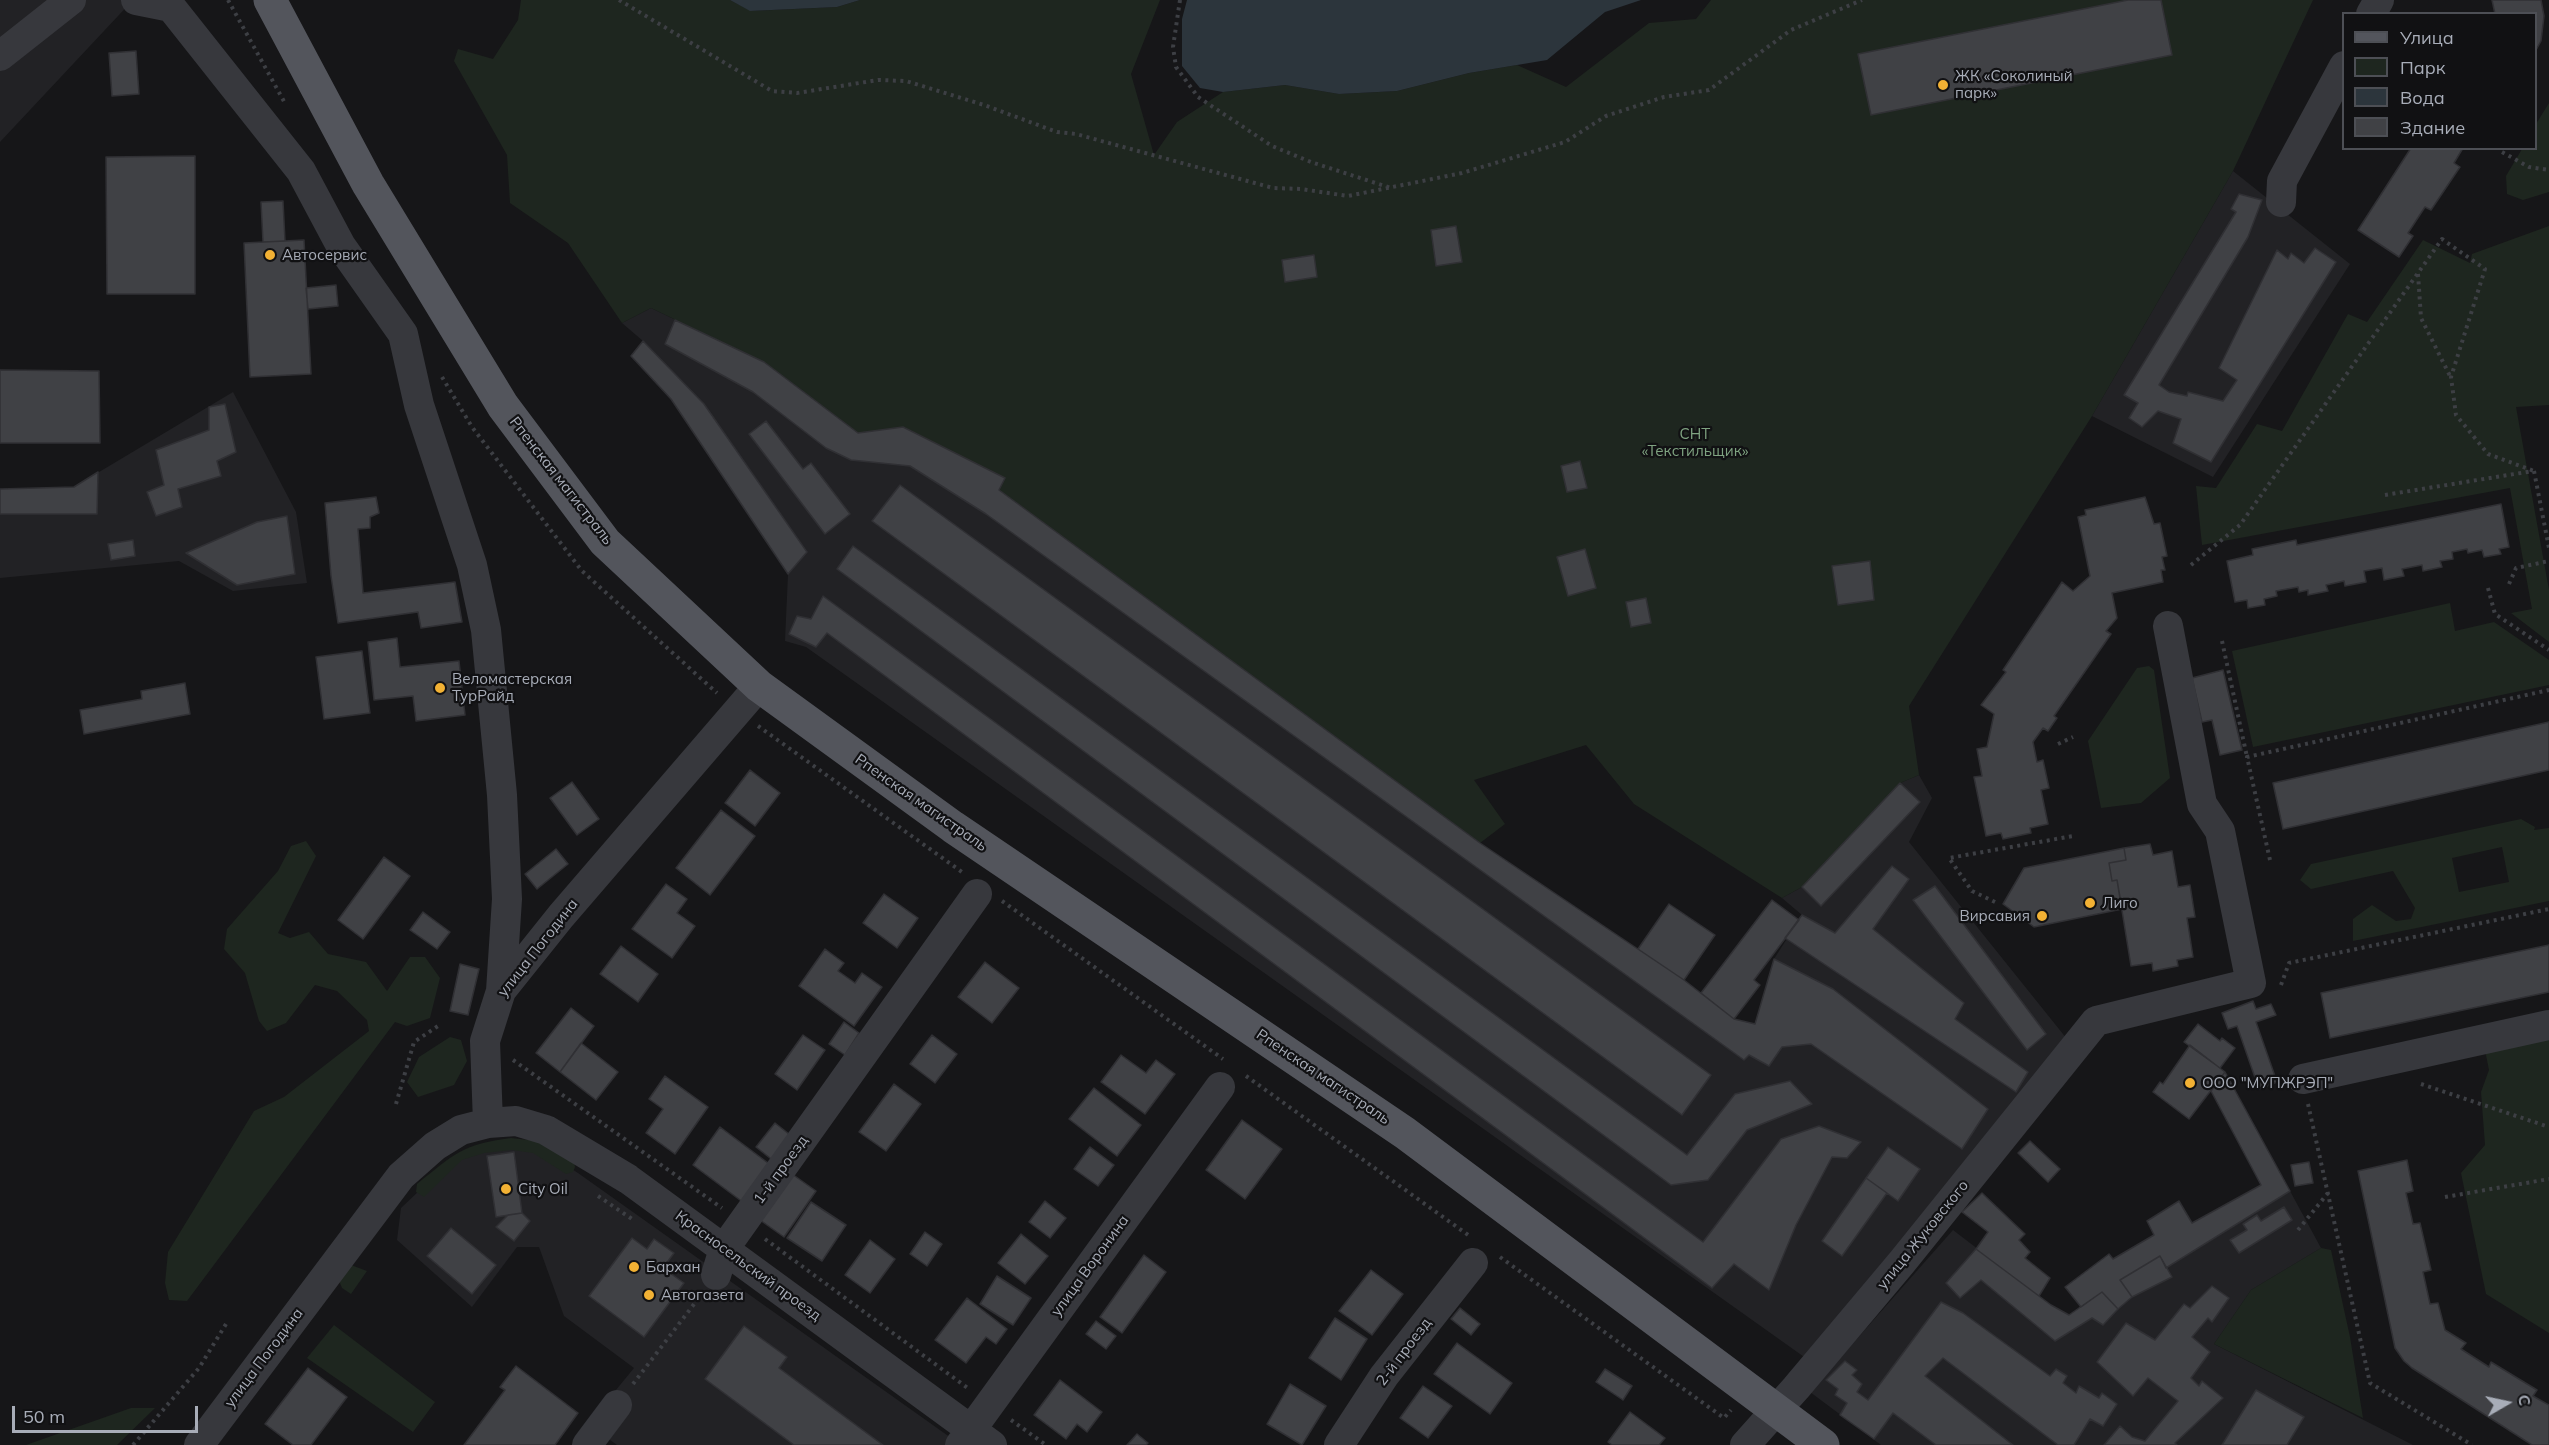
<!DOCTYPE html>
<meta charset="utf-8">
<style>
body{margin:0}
#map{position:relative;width:2549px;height:1445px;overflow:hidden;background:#161618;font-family:Mulish,sans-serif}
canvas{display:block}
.legend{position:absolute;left:2342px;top:12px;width:195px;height:138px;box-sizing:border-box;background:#111113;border:2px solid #4d4f55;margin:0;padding:8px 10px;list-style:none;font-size:18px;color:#a8adb8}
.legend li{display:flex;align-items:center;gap:12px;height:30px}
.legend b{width:30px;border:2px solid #4d4f55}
.north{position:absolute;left:2477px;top:1373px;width:60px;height:60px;-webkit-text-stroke:4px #111113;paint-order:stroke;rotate:81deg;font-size:16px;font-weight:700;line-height:24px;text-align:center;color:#a8adb8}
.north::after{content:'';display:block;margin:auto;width:21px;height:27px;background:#a8adb8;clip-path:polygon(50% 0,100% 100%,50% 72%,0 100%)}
.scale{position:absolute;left:12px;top:1406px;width:186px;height:27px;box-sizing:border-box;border:3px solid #a8adb8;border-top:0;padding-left:8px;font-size:18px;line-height:21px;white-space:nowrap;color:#a8adb8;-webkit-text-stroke:4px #111113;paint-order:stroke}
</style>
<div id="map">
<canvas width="2549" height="1445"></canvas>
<ul class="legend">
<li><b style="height:8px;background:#53555c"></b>Улица</li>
<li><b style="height:16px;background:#1e261f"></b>Парк</li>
<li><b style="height:16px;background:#2c353c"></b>Вода</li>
<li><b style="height:16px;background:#404145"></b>Здание</li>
</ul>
<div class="north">С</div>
<div class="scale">50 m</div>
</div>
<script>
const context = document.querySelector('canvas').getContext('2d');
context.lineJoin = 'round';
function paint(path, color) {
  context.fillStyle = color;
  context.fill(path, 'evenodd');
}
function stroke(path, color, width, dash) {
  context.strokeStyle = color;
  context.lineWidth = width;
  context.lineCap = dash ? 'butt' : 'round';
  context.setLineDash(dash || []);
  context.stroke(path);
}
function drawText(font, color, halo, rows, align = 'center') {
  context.font = font + ' Mulish,sans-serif';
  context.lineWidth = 4.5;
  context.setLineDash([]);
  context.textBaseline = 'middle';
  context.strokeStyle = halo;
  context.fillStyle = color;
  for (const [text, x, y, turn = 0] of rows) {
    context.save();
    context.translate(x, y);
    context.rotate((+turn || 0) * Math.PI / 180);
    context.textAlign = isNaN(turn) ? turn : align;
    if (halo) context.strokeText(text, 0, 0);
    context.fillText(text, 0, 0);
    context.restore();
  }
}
paint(new Path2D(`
 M0,0H133L0,142Z
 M2233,171L2350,264L2213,477L2092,416Z
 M651,308L764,362L858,433L903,427L1005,478L1000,490L1480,843L1684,980L1734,1019L1755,1024L1774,959L1802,915L1782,898L1802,887L1900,783L1919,775L1932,798L1909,842L2071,1044L1807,1359L806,647L785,641L788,574L807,551L704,404L643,341L622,323Z
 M233,392L296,512L307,583L233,591L179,561L0,578V489L74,487Z
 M534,1145L578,1173L961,1445H617L588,1424L634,1368L564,1316L539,1247H517L472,1307L397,1240L401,1208L458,1154Z
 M2290,1191L2321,1248L2251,1290L2214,1344L2413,1445H1881L1810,1392L1953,1230L2051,1305L2069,1315L2120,1280L2167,1268Z`), '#222225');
paint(new Path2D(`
 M521,0H730L751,11L837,7L860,0H1160L1131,74L1154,155L1177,122L1223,92L1285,85L1339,94L1397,91L1469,73L1517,65L1566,87L1649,23L1696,19L1711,0H2313L2233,171L2092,416L1909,706L1919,775L1900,783L1802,887L1782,898L1634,804L1586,745L1474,780L1505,824L1480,843L999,490L1004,478L904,427L858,433L764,362L651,308L622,323L568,243L510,203L507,155L454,61L458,49L493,59L518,20Z
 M2549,103V192L2523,200L2507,194L2506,176L2522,149L2536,148V124Z
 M2549,226V405L2516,407L2549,590V642L2511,613L2532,609L2510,488L2202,545L2196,486L2216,488L2257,424L2282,431L2348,314L2367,322L2423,240L2470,263L2472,254Z
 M2450,603L2455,631L2494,622L2549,660V685L2253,747L2232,651Z
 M2149,666L2154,670L2170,778L2141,803L2101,808L2088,741L2137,668Z
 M2521,819L2535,827L2534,830L2549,828V901L2353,941V919L2372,905L2396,921L2411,919L2415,908L2393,871L2311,889L2300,880L2311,864ZM2502,847L2509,882L2459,892L2452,858Z
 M306,841L316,856L278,933L290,938L309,932L328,954L366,962L387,991L410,957H425L440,978L430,1018L407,1026L395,1022L187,1301L169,1300L165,1283L168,1252L254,1111L284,1097L369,1031L367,1020L337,991L315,985L286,1023L267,1031L259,1021L245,973L224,949L227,929L278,871L291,846Z
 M2549,1033V1333L2486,1294L2461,1173L2485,1145L2481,1092L2489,1070L2485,1050Z
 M450,1037L461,1040L467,1061L454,1085L418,1097L407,1082L419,1057Z
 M511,1138L537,1141L574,1162L575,1167L573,1172L566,1174L533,1153L512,1150L484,1153L462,1160L424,1197L416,1192L417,1184C454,1154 463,1144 511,1138Z
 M2321,1248L2331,1250L2350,1337L2363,1418L2214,1344L2251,1290Z
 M351,1265L367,1271L351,1294L342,1288L338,1278Z
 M334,1325L435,1402L413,1432L307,1358Z
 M131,1408H155L117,1445H26Z`), '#1e261f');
paint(new Path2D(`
 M730,0H860L837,7L750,11Z
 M1187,0H1641L1605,12L1547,60L1469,73L1397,91L1339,94L1285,85L1223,92L1200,88L1182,66V19Z`), '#2c353c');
const building = new Path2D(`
 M2128,0H2161L2172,55L1871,115L1858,54Z
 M2492,0H2541L2544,16L2541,41L2536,50V14H2495Z
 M136,51L139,94L112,96L109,53Z
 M2411,148H2463L2454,163L2460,167L2431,210L2425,207L2408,233L2413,236L2399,257L2358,230Z
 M195,156V294H107L106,157Z
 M2239,194L2262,200L2248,237L2159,385L2169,392L2187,396L2188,392L2223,401L2237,380L2219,368L2277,250L2288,259L2291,253L2304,263L2315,248L2336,262L2211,462L2173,443L2181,419L2158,411L2142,427L2129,418L2138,403L2124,395L2236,212L2231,209Z
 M283,201L285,241L263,242L261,202Z
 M1456,226L1462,262L1436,266L1431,230Z
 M304,240L311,374L250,377L244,243Z
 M1314,255L1317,277L1285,282L1282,260Z
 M336,285L338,306L308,309L306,288Z
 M675,320L764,362L858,433L903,427L1005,478L999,490L1480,843L1684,980L1734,1019L1755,1024L1774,959L1833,989L1988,1109L1962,1149L1811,1044L1782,1047L1769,1066L1749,1055L1744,1060L986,514L910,466L851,460L826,448L753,392L665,344Z
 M643,341L704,404L807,552L788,574L671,399L631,356Z
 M0,370L99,371L100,443H0Z
 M225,404L236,452L217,461L221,476L178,489L182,507L156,516L147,492L164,485L156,450L209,430V407Z
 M766,421L803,469L811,463L850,514L825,534L749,434Z
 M1580,461L1587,488L1567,492L1561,466Z
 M98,472L97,514H0V489L74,487Z
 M900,485L1711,1075L1682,1115L872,521Z
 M376,497L379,513L370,517V528L358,529L363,593L455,582L462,622L421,628L418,612L338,623L331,576L325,503Z
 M2145,497L2154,524L2160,523L2167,556L2162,557L2165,570H2161L2163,582L2112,593L2117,618L2106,631L2111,634L2054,716L2057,718L2048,731L2043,728L2033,742L2037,762L2043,760L2049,788L2041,790L2048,824L2030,828L2031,833L2003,839L2001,833L1986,836L1974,777L1982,776L1977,749L1987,747L1994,714L1981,705L2006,672L2003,670L2062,582L2073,591L2090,576L2078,517L2086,515L2085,510Z
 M2501,504L2509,547L2499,549L2501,554L2484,557L2482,550L2468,553L2467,549L2452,552L2453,559L2440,561L2442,567L2423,571L2422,565L2402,569L2404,576L2384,580L2382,568L2364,571L2366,582L2345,586L2344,581L2326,585L2328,591L2308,595V590L2299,592L2298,587L2276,591L2277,596L2264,599L2265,605L2248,608L2247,600L2235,602L2227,561L2253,555L2252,549L2296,540L2297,545Z
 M287,516L295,574L237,585L186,553L257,522Z
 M133,540L135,556L111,560L108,544Z
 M853,546L1687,1155L1735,1094L1790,1081L1812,1104L1747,1130L1708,1180L1671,1185L837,569Z
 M1585,549L1596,588L1568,596L1557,557Z
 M1870,561L1874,600L1838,605L1832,566Z
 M823,596L1703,1242L1781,1139L1819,1126L1861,1142L1847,1158L1832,1157L1796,1225L1769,1290L1734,1264L1712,1288L827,633L816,647L789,634L797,616L811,619Z
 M1646,598L1651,623L1631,627L1626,602Z
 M397,638L400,667L459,661L465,715L416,721L413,696L374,700L368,642Z
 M362,651L370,713L324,719L316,657Z
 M2223,670L2242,750L2220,755L2212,720L2202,722L2192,678Z
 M185,683L190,714L84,734L80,710L142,699L141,691Z
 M2549,722V770L2283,829L2273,783Z
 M750,770L780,793L755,826L725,803Z
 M572,782L599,819L577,835L550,798Z
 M1900,783L1920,802L1821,906L1802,887Z
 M721,810L755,836L710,895L676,868Z
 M2150,844L2153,855L2172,851L2178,887L2190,885L2195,917L2187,918L2193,957L2177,960L2178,966L2153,971L2152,963L2131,966L2117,880L2112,881L2109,863L2126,860L2124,848Z
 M2124,848L2126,860L2109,863L2112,881L2117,880L2122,909L2034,927L2003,904L2024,868Z
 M556,849L568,864L537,889L525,874Z
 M384,857L410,876L363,939L338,920Z
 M1892,866L1909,879L1873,929L1964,1003L1955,1019L2028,1072L2016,1092L1785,938L1802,915L1835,933Z
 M666,884L687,899L677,913L695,926L672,958L632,929Z
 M1935,886L2046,1034L2027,1050L1913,900Z
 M884,894L918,918L897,948L863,923Z
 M1772,900L1799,920L1754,980L1760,985L1734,1019L1701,993Z
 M1669,904L1715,935L1684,980L1638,949Z
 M423,912L450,932L437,949L410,930Z
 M2549,945V992L2330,1038L2321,993Z
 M621,946L658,974L638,1002L600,974Z
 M825,949L844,963L838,971L855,983L862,973L882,987L854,1026L799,986Z
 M985,962L1019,988L992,1023L958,997Z
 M460,964L479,969L468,1015L450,1011Z
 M2253,1001L2256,1009L2271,1004L2276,1015L2256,1022L2277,1082L2259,1089L2237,1026L2228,1029L2222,1013Z
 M571,1008L594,1026L560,1072L536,1053Z
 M844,1022L859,1033L845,1055L829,1044Z
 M2198,1024L2220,1041L2222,1038L2235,1048L2220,1068L2184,1042Z
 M803,1035L825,1050L797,1090L775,1074Z
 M932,1035L957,1054L935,1083L910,1064Z
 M581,1043L618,1072L596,1100L560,1072Z
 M2190,1045L2225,1072L2189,1119L2153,1092L2160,1082L2163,1084Z
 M1121,1055L1146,1073L1156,1060L1175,1074L1145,1114L1101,1082Z
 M2225,1072L2290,1191L2166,1268L2160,1256L2120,1280L2132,1297L2118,1309L2102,1292L2081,1307L2065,1287L2109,1254L2113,1259L2154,1235L2147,1221L2179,1201L2192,1223L2261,1185L2211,1091Z
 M665,1076L708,1107L675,1154L646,1133L663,1109L649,1099Z
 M894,1084L921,1104L886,1151L859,1132Z
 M1094,1088L1141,1125L1117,1156L1069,1119Z
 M1242,1120L1282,1149L1245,1199L1206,1170Z
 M775,1123L794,1138L775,1162L756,1147Z
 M720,1127L772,1166L744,1203L693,1165Z
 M2030,1141L2060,1169L2048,1182L2018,1153Z
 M1090,1147L1114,1165L1098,1186L1074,1169Z
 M1888,1147L1920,1169L1898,1201L1866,1178Z
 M514,1152L522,1213L496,1217L487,1156Z
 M2407,1160L2413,1191L2406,1193L2413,1224L2420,1223L2431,1270L2423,1272L2430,1304L2438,1303L2445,1330L2466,1343L2461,1349L2489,1367L2491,1362L2537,1390L2533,1396L2549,1405V1445H2532L2412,1368L2404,1361L2395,1348L2358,1171Z
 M2309,1162L2313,1183L2295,1186L2291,1165Z
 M792,1174L816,1191L784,1237L760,1220Z
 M1866,1178L1887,1193L1842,1256L1822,1241Z
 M1982,1193L2025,1234L2019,1240L2030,1252L2025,1258L2050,1278L2039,1296L1976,1249L1988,1232L1962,1212Z
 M1045,1201L1066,1218L1050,1238L1029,1222Z
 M811,1202L846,1225L822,1261L787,1238Z
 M2284,1207L2292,1220L2239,1253L2230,1240L2247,1230L2243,1224L2257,1215L2261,1221Z
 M522,1213L530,1221L514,1241L496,1227L508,1215Z
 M451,1228L496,1265L472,1294L427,1256Z
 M925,1232L942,1244L927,1266L910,1254Z
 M1021,1234L1048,1256L1025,1284L998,1263Z
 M632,1238L647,1249L654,1239L674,1253L663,1268L684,1283L644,1337L589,1296Z
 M870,1240L895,1259L870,1293L845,1275Z
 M1976,1249L2051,1305L2069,1315L2102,1292L2118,1309L2103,1325L2092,1318L2055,1341L1981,1280L1960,1298L1946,1283Z
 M1144,1255L1166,1272L1122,1333L1100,1317Z
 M2160,1256L2172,1277L2132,1297L2120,1280Z
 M1371,1270L1403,1294L1372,1335L1339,1311Z
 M997,1276L1031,1298L1013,1325L980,1304Z
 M2212,1286L2229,1298L2212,1322L2208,1318L2192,1337L2210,1352L2191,1378L2199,1386L2202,1381L2223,1398L2175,1443L2177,1445H2104L2120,1426L2132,1437L2145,1441L2178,1401L2148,1378L2133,1396L2097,1362L2126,1323L2155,1340L2184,1304L2190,1308Z
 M967,1298L1007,1329L996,1344L986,1337L966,1363L935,1340Z
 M1941,1302L1963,1313L2050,1376L2056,1369L2067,1376L2063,1383L2076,1393L2079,1386L2099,1398L2102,1393L2117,1404L2103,1426L2090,1419L2074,1445H2058L1943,1358L1925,1376L2013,1445H1936L1893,1413L1874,1439L1840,1415L1847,1403L1835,1395L1838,1389L1826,1380L1845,1361L1857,1370L1852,1375L1862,1384L1857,1392L1868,1400Z
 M1460,1308L1480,1324L1471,1335L1451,1319Z
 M1335,1318L1367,1339L1341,1380L1309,1358Z
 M1096,1321L1116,1336L1106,1349L1086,1334Z
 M744,1326L787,1357L779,1368L883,1445H794L705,1379Z
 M1457,1343L1512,1383L1490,1414L1434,1374Z
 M516,1366L578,1413L555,1445H464L505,1390L500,1387Z
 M308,1368L347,1397L311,1445H293L265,1424Z
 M1605,1369L1632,1386L1623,1400L1596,1382Z
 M1060,1380L1102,1412L1087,1432L1077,1424L1066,1439L1034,1415Z
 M1290,1384L1326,1406L1302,1445L1267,1424Z
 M1423,1386L1452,1406L1428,1438L1400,1418Z
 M2256,1390L2304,1417L2287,1445H2222Z
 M1630,1412L1665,1438L1659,1445H1612L1608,1442Z
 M1137,1434L1148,1443L1146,1445H1127Z`);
paint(building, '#404145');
stroke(building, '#303034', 1.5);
stroke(new Path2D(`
 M228,0L286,105
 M619,0L772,91L797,93L878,80L906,81L984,105L1057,132L1076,134L1273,188L1301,189L1348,196L1462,173L1565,142L1606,116L1664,97L1709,90L1791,30L1862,0
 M1180,0L1173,47L1176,67L1198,97L1272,146L1311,162L1391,188
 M2502,152L2529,167L2549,170
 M2418,274L2421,318L2450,376
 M442,377L472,427L582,571L717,693
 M2534,471L2549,548
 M2385,495L2533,471
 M2191,565L2240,525L2442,239L2485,269L2451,377L2456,415L2488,454L2534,471
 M2509,584L2516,568L2549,561
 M2488,588L2495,614L2549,650
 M2222,641L2247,757
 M758,726L962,872
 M2058,744L2073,737
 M2270,860L2247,757L2549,690
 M1002,901L1223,1059
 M1995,902L1972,891L1949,858L2073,836
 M2281,985L2289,963L2549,909
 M513,1060L722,1208
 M1246,1076L1471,1237
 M2421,1084L2549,1127
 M396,1104L414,1042L438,1026
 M2308,1104L2370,1383L2472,1445
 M598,1196L632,1219
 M2445,1197L2549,1179
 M2298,1230L2328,1193
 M765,1239L969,1389
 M1500,1257L1724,1418L1731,1410
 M633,1384L701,1295
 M1011,1420L1046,1445
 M133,1445L199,1368L226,1324`), '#3d3f44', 4, [3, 4.5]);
stroke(new Path2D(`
 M136,0L171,7
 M169,0L171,7L301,171L341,246L403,334L419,405L472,565L486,630L502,795L507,899L501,991
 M2371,14L2379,0
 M0,56L71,0
 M2281,202L2282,181L2344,66
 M2303,1079L2549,1025
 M488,1123L485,1041L501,991L561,916L759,686
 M716,1275L724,1249L977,894
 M199,1445L401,1176L435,1146L461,1130L488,1123L516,1121L546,1130L628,1179L992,1445
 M587,1445L617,1405
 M960,1445L1220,1087
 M1339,1445L1384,1376L1473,1263
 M1745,1445L1796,1388L1902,1262L2096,1021L2251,983L2220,831L2202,804L2168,626`), '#37383d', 30);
stroke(new Path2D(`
 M270,0L368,184L503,406L605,542L759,686L953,827L1405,1133L1823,1445`), '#53555c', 33);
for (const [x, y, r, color] of [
 [1943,85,6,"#f2b134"],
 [270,255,6,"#f2b134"],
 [440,688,6,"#f2b134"],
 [2090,903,6,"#f2b134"],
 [2042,916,6,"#f2b134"],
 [2190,1083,6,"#f2b134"],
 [506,1189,6,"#f2b134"],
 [634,1267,6,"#f2b134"],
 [649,1295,6,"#f2b134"]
]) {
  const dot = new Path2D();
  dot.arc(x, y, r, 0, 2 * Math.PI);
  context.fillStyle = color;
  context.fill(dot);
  stroke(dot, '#111113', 2);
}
drawText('15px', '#a8adb8', '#111113', [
 ["ЖК «Соколиный",1955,76],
 ["парк»",1955,93],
 ["Автосервис",282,255],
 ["Веломастерская",452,679],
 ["ТурРайд",452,696],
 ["Лиго",2102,903],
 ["Вирсавия",2030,916,"right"],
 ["ООО \"МУПЖРЭП\"",2202,1083],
 ["City Oil",518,1189],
 ["Бархан",646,1267],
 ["Автогазета",661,1295]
], 'left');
drawText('15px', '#7fa381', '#111113', [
 ["СНТ",1695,434],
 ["«Текстильщик»",1695,451]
]);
drawText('15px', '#a8adb8', '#111113', [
 ["Рпенская магистраль",561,481,52],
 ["Рпенская магистраль",921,803,35],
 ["улица Погодина",538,948,-52],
 ["Рпенская магистраль",1323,1077,34],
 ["1-й проезд",781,1170,-54],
 ["улица Жуковского",1923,1235,-51],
 ["Красносельский проезд",748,1266,36],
 ["улица Воронина",1090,1266,-54],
 ["2-й проезд",1404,1352,-53],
 ["улица Погодина",264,1358,-53]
]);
</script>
